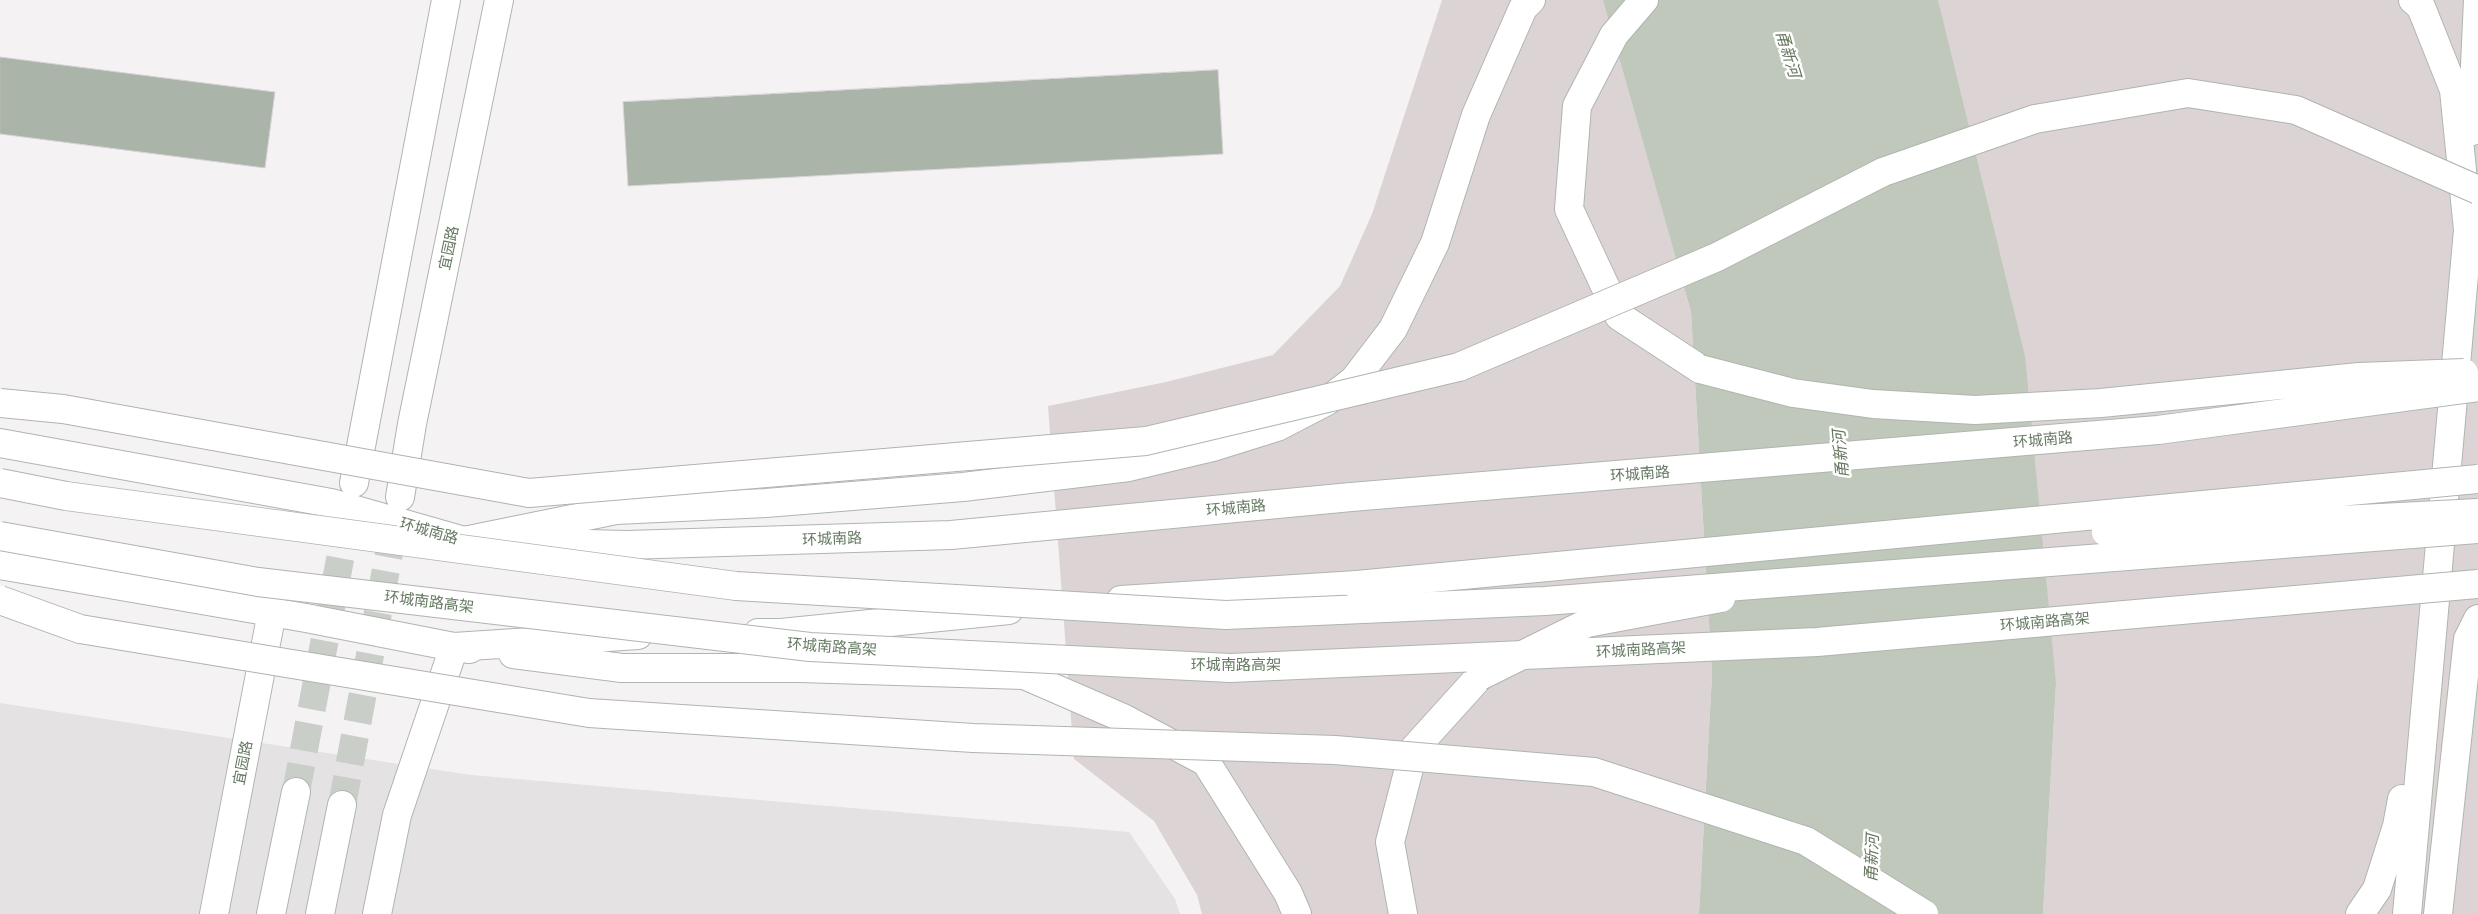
<!DOCTYPE html>
<meta charset="utf-8">
<style>
body{margin:0}
canvas{display:block;background:#f5f2f4}
</style>
<canvas width="2478" height="914"></canvas>
<script>
const context = document.querySelector('canvas').getContext('2d');
context.lineJoin = 'round';
function paint(path, color) {
  context.fillStyle = color;
  context.fill(path, 'evenodd');
}
function stroke(path, color, width, dash) {
  context.strokeStyle = color;
  context.lineWidth = width;
  context.lineCap = dash ? 'butt' : 'round';
  context.setLineDash(dash || []);
  context.stroke(path);
}
function drawText(font, color, halo, rows, align = 'center') {
  context.font = font + ' Lato,"Noto Sans SC",sans-serif';
  context.lineWidth = 5;
  context.setLineDash([]);
  context.textBaseline = 'middle';
  context.strokeStyle = halo;
  context.fillStyle = color;
  for (const [text, x, y, turn = 0] of rows) {
    context.save();
    context.translate(x, y);
    context.rotate((+turn || 0) * Math.PI / 180);
    context.textAlign = isNaN(turn) ? turn : align;
    if (halo) context.strokeText(text, 0, 0);
    context.fillText(text, 0, 0);
    context.restore();
  }
}
paint(new Path2D(`
 M0,703L471,775L1129,832L1175,899L1180,914H0Z`), '#e4e2e2');
paint(new Path2D(`
 M1442,0H1604L1691,312L1712,675L1699,914H1202L1197,895L1154,821L1074,759L1048,406L1166,382L1273,355L1340,286L1372,214Z
 M1938,0H2478V914H2043L2056,683Z`), '#dcd4d4');
paint(new Path2D(`
 M1603,0H1938L2025,356L2056,683L2043,914H1699L1712,675L1691,312Z`), '#bfc8bb');
const building = new Path2D(`
 M0,57L275,92L265,168L0,134Z
 M1218,70L1223,154L628,186L623,102Z`);
paint(building, '#abb4a9');
stroke(building, '#d6d4d6', 1);
stroke(new Path2D(`
 M296,792L349,512
 M342,805L396,516`), '#cacec8', 28, [28, 14]);
const major = new Path2D(`
 M1644,0L1614,35L1577,106L1569,209L1619,316L1700,369
 M2472,131L2478,0
 M0,443L331,503L464,541L627,545L951,535L1351,497
 M354,483L446,0
 M400,497L412,424L499,0
 M0,565L306,618L454,647L638,635
 M1121,600L1357,585
 M758,633H781L1009,610
 M513,654L622,668H800L1024,675L1123,718L1206,762L1288,893L1297,914
 M214,914L272,612
 M271,914L296,792
 M320,914L342,805
 M377,914L397,815L454,647L470,649
 M1403,914L1390,842L1414,749L1480,676
 M2360,914L2377,889L2397,826L2402,799
 M2407,914L2468,230L2454,90L2421,7L2413,0`);
const highway = new Path2D(`
 M464,541L616,510L766,503L963,487L1129,467L1213,447L1277,427L1327,401L1354,380L1393,329L1435,243L1476,115L1523,8L1531,0
 M2438,914L2468,639L2478,619`);
stroke(major, '#afb6ae', 30);
stroke(highway, '#afb5ae', 30);
stroke(major, '#fff', 28);
stroke(highway, '#fff', 28);
const majorBridge = new Path2D(`
 M1700,369L1793,393L1873,404L1975,410L2101,403L2359,377L2464,373
 M1351,497L2158,430L2478,387
 M2106,532L2478,513
 M1357,585L2478,479
 M1480,676L1587,623L1721,598`);
const highwayBridge = new Path2D(`
 M0,403L63,409L529,493L1146,441L1459,367L1717,257L1883,172L2035,119L2188,93L2296,110L2478,190
 M0,483L66,496L736,586L1226,615L1545,601L2478,529
 M0,536L258,582L810,647L1230,668L1817,642L2478,584
 M0,600L80,629L589,713L973,738L1335,750L1594,772L1806,841L1924,914`);
stroke(majorBridge, '#afb6ae', 30, []);
stroke(highwayBridge, '#afb5ae', 30, []);
stroke(majorBridge, '#fff', 28);
stroke(highwayBridge, '#fff', 28);
drawText('15px', '#667a63', '#fff', [
 ["宜园路",449,248,-78],
 ["环城南路",2043,440,-5],
 ["环城南路",1640,474,-4],
 ["环城南路",1236,508,-5],
 ["环城南路",429,531,16],
 ["环城南路",832,539,-2],
 ["环城南路高架",429,602,7],
 ["环城南路高架",2045,622,-5],
 ["环城南路高架",832,647,4],
 ["环城南路高架",1641,650,-3],
 ["环城南路高架",1236,665],
 ["宜园路",243,763,-79]
]);
drawText('italic 16px', '#66765e', '#fff', [
 ["甬新河",1788,54,73],
 ["甬新河",1841,454,-95],
 ["甬新河",1872,858,-88]
]);
</script>
